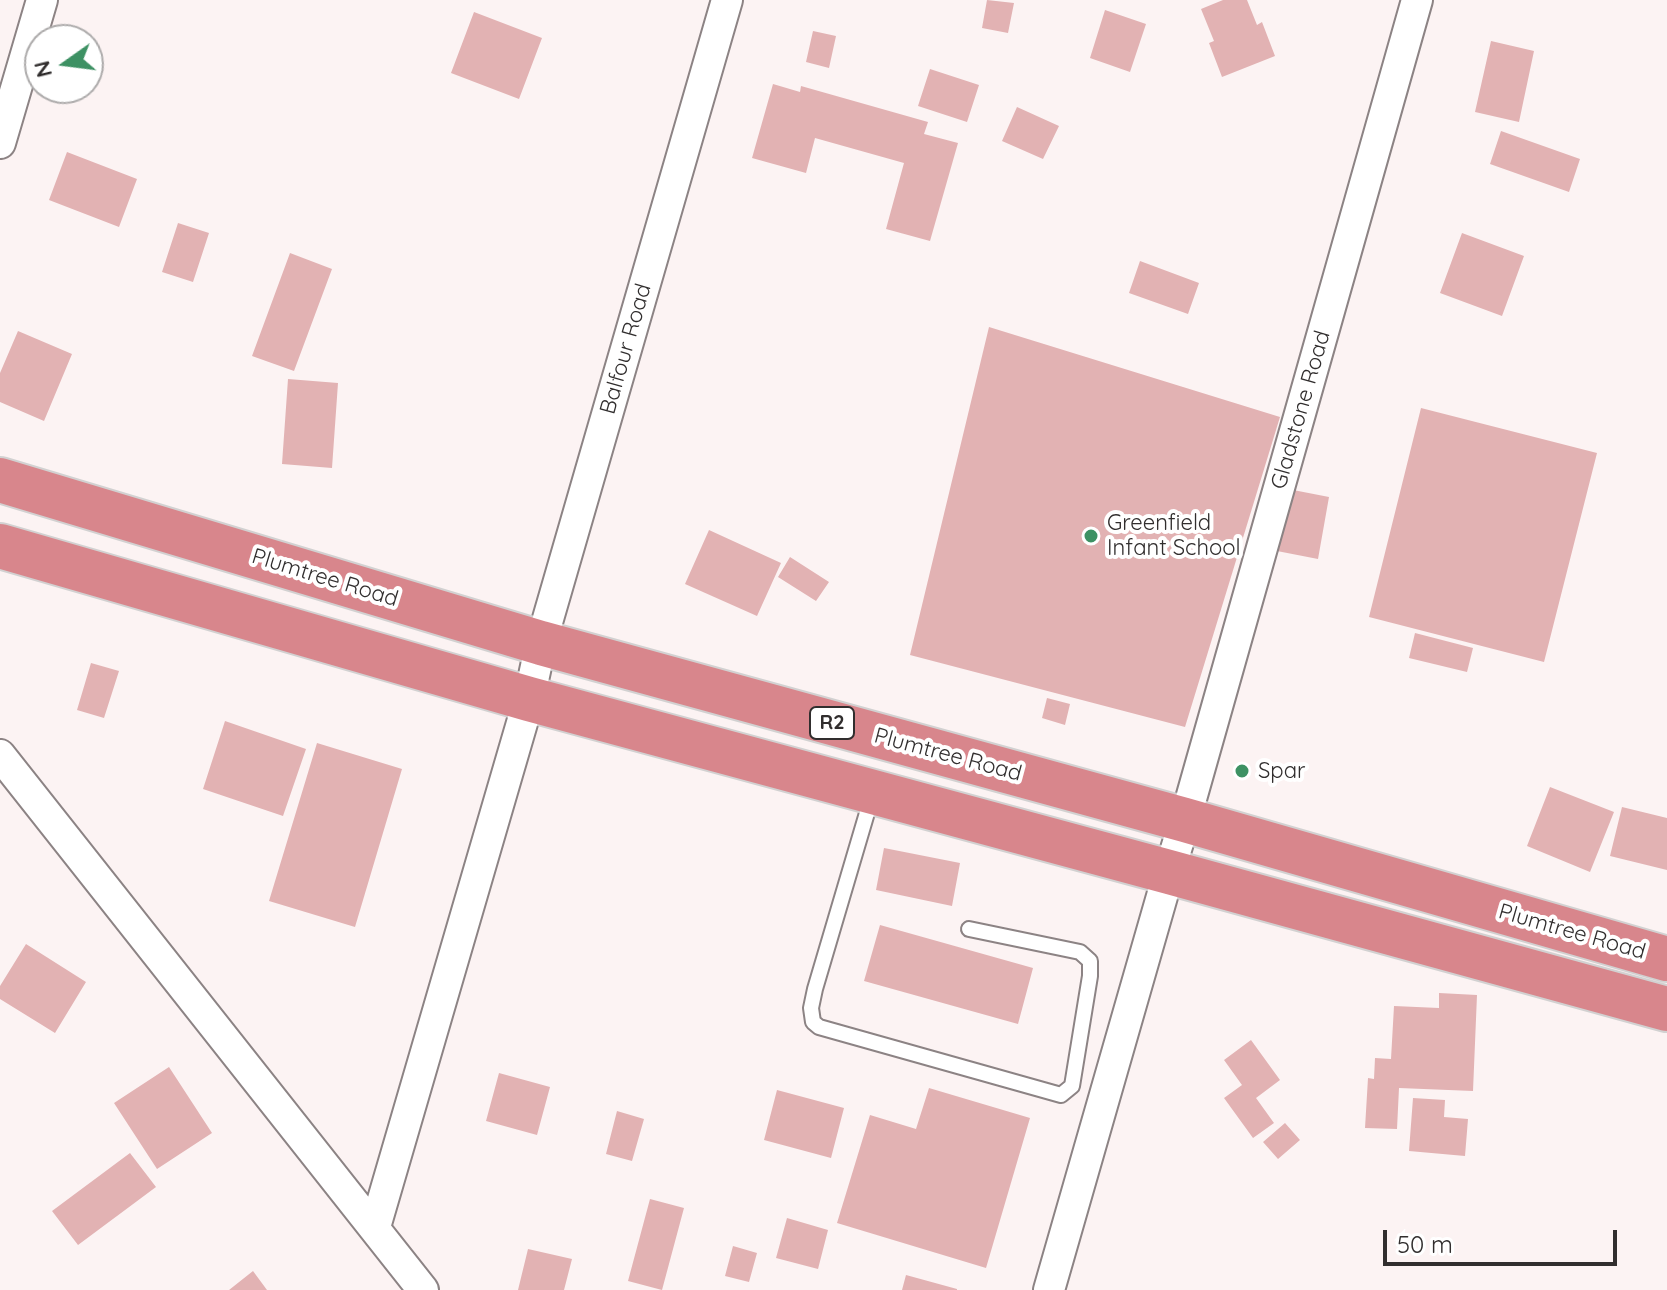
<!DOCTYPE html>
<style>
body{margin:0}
#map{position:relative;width:1667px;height:1290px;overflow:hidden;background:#fcf3f3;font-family:Quicksand,sans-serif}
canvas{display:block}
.north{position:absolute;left:24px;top:24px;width:80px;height:80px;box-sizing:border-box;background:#fff;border:2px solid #adabab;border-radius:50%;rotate:256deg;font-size:22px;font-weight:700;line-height:32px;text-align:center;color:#312e2e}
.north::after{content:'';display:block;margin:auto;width:28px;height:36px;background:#3d9163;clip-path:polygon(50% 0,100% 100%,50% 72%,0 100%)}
.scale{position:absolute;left:1383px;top:1230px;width:234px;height:36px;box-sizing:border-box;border:4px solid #312e2e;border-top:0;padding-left:10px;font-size:24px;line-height:28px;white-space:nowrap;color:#312e2e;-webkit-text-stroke:6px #fff;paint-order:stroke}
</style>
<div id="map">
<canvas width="1667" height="1290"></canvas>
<div class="north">N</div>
<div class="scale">50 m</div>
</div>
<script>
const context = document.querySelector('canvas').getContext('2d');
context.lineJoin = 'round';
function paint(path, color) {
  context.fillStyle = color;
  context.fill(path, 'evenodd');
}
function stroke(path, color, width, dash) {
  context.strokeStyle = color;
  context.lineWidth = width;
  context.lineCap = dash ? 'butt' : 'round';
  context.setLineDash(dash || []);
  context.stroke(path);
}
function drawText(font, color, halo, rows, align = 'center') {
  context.font = font + ' Quicksand,sans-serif';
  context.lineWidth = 8;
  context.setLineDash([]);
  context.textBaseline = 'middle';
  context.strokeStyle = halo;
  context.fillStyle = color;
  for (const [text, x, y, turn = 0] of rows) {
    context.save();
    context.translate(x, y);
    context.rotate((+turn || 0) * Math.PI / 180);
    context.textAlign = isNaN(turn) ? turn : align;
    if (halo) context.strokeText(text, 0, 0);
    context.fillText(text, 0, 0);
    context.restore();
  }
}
paint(new Path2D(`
 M987,0L1014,3L1008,33L982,28Z
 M1223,0H1247L1257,25L1262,22L1275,56L1222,77L1209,43L1214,41L1201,9Z
 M1105,10L1146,24L1130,72L1090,58Z
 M474,12L542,38L519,99L451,73Z
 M813,31L836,36L829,68L806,62Z
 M1491,41L1534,51L1519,122L1475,112Z
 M930,69L979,85L967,122L918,106Z
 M773,84L800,92L801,86L928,122L924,134L958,143L930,241L886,229L904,163L815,138L806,173L752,158Z
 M1017,107L1059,126L1043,159L1002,141Z
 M1501,131L1580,159L1569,192L1490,164Z
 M67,152L137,179L119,227L49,200Z
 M178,223L209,233L193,282L162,272Z
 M1462,233L1524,256L1502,316L1440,293Z
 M290,253L332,269L294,371L252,356Z
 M1140,261L1199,283L1188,314L1129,293Z
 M989,327L1280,417L1185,727L910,655Z
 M18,331L72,354L44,421L0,402V373Z
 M288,379L338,383L332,468L282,464Z
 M1421,408L1597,453L1544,662L1369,617Z
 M1288,489L1329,497L1318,559L1277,551Z
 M709,530L781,563L757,616L685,584Z
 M790,557L829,582L816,601L778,577Z
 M1415,633L1473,648L1467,672L1409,658Z
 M91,663L119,671L104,718L77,710Z
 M1047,698L1070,704L1065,725L1042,718Z
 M225,721L306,749L283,816L203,789Z
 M317,743L402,769L355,927L269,901Z
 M1550,787L1614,812L1590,872L1527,846Z
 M1622,807L1667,818V870L1610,856Z
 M884,848L960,863L952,906L876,890Z
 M880,925L1033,968L1018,1024L864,981Z
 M26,944L86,982L55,1033L0,999V986Z
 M1439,993L1477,995L1473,1091L1399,1088L1397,1129L1365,1128L1368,1078L1374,1079L1375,1058L1391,1059L1394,1006L1439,1008Z
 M1251,1040L1280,1080L1256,1098L1274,1123L1253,1138L1224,1098L1242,1085L1224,1060Z
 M169,1067L212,1133L157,1169L114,1103Z
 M499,1073L550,1087L537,1135L486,1121Z
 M929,1088L1030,1118L986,1268L837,1223L870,1115L916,1129Z
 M777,1090L844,1108L831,1158L764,1140Z
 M1413,1098L1445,1100L1444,1117L1468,1119L1465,1156L1409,1151Z
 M617,1111L644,1119L632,1161L606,1154Z
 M1285,1123L1300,1140L1278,1159L1263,1142Z
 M130,1153L156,1187L78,1245L52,1211Z
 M650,1199L684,1208L662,1290L628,1281Z
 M787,1218L828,1230L818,1269L776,1258Z
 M733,1246L757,1253L749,1282L725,1276Z
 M528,1249L572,1259L564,1290H518Z
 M253,1271L267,1290H229Z
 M906,1275L957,1289V1290H902Z`), '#e2b2b3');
const service = new Path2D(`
 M872,796L815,989L811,1008L813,1022L819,1027L1061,1095L1072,1086L1090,976V961L1080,952L969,929`);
const minor = new Path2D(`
 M0,143L42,0
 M0,755L423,1290
 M375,1227L529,699L541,643L727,0
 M1049,1290L1169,872L1185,820L1417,0`);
const trunk = new Path2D(`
 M0,480L541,643L1185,820L1667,959
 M0,546L529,699L1169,872L1667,1009`);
stroke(service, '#8c8384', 18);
stroke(minor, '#8c8384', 34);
stroke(trunk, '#d2d1d1', 48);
stroke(service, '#fff', 14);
stroke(minor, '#fff', 30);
stroke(trunk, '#d8868c', 44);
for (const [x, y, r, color] of [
 [1091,536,8,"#3d9163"],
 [1242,771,8,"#3d9163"]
]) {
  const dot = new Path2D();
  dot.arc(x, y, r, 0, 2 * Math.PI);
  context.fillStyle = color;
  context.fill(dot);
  stroke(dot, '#fff', 3);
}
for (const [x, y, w] of [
 [832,723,44]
]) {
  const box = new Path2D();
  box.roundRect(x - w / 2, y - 16, w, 32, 6);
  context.fillStyle = '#fff';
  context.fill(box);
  stroke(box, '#312e2e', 2);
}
drawText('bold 20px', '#312e2e', null, [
 ["R2",832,723]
]);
drawText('22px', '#312e2e', '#fff', [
 ["Balfour Road",626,349,-74],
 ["Gladstone Road",1301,410,-74],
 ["Plumtree Road",325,578,17],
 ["Plumtree Road",948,755,15],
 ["Plumtree Road",1572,932,16]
]);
drawText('22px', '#312e2e', '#fff', [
 ["Greenfield",1107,523],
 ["Infant School",1107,548],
 ["Spar",1258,771]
], 'left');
</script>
